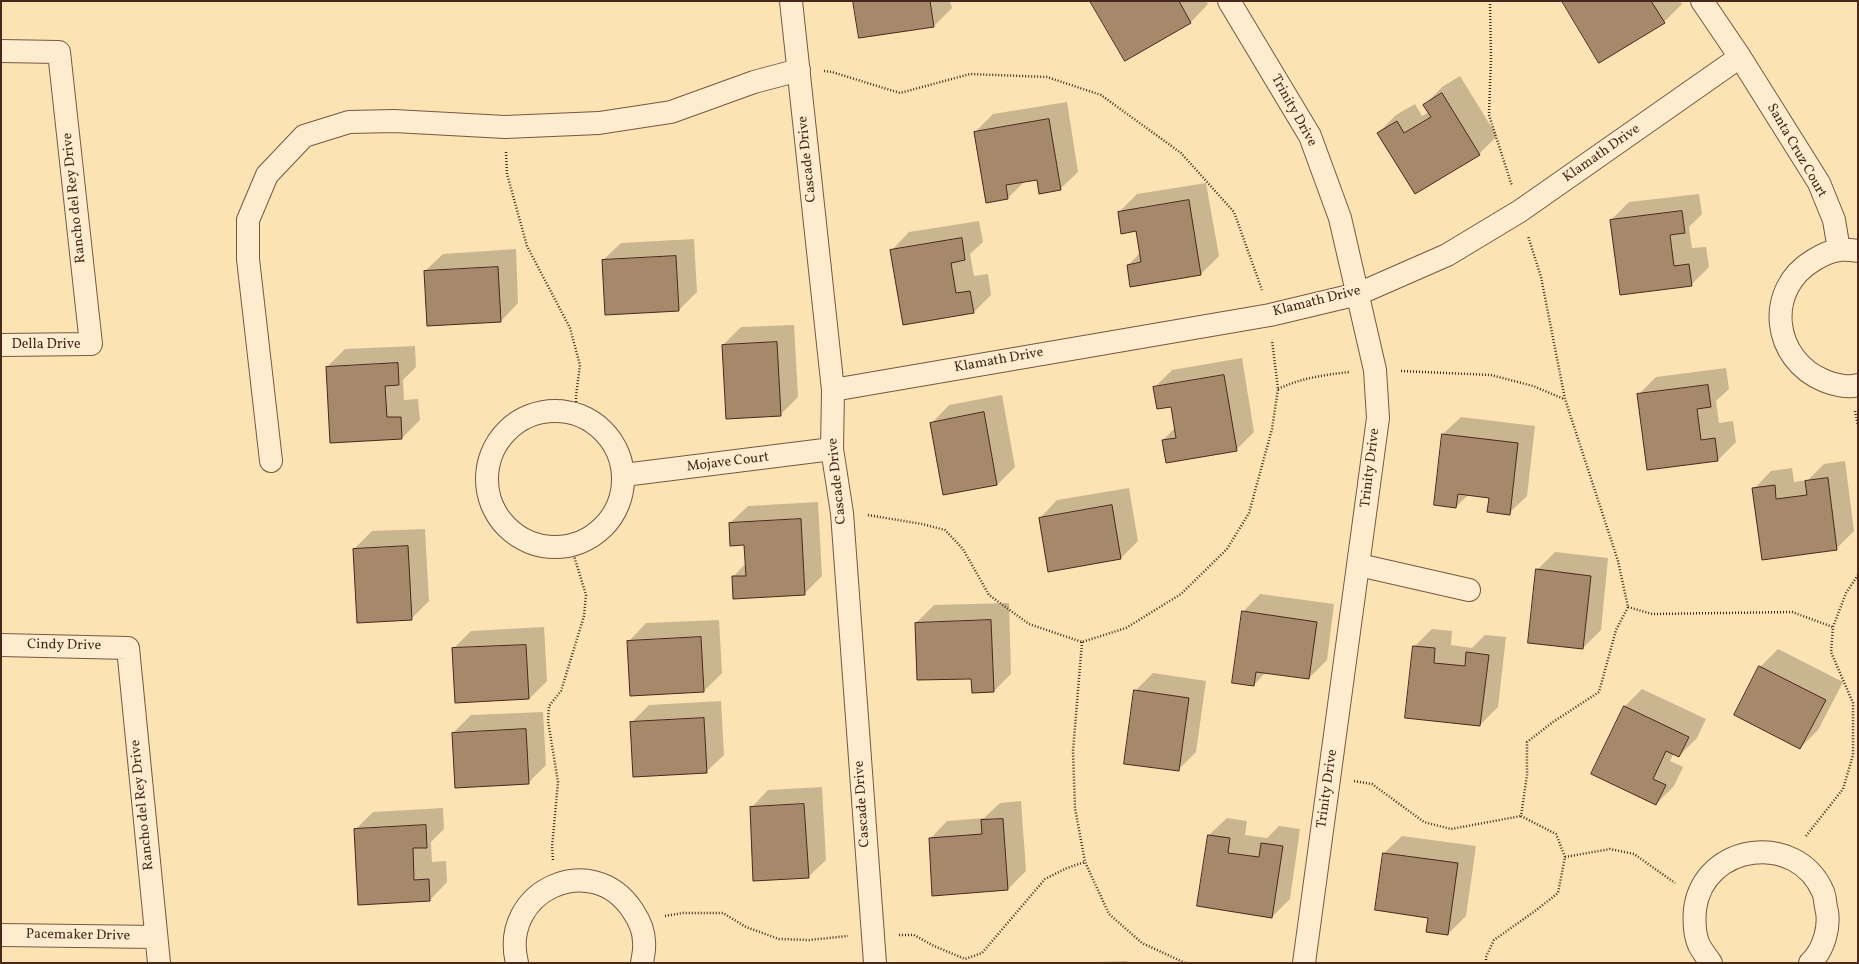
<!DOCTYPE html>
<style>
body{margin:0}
#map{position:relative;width:1859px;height:964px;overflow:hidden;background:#fce3b4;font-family:Vollkorn,serif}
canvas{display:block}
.frame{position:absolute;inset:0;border:2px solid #48281c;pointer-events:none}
</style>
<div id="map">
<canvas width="1859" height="964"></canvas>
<div class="frame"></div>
</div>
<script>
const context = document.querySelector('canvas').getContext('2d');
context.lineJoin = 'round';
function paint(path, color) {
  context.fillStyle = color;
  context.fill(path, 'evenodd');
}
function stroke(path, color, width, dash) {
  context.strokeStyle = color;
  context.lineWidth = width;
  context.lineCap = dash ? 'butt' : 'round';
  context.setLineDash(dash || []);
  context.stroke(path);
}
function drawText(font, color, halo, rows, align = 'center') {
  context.font = font + ' Vollkorn,serif';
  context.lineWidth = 4;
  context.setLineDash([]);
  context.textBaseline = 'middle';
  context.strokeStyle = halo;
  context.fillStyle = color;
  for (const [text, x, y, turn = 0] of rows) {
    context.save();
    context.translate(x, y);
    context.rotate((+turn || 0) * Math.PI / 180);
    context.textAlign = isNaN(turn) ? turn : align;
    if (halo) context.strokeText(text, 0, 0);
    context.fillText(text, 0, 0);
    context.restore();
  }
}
paint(new Path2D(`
 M854,1H950L952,8L934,26Z
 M1092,1H1206L1208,4L1191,22L1126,59Z
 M1563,1H1680L1682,4L1664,22Z
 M1460,76L1497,136L1479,154L1415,193L1378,133L1396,115L1415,104L1422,116L1429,112L1425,105L1442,87Z
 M1067,102L1078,172L1060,189L1037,179L1025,181L1008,198L975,132L993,114Z
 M1206,183L1219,256L1201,274L1131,286L1128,265L1140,253L1136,230L1119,212L1137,194Z
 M1699,194L1702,214L1689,227L1692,248L1706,247L1709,267L1691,285L1611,220L1629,202Z
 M979,221L983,242L970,254L974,276L988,274L991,295L974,312L892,250L909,232Z
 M694,239L697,292L679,310L603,260L621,243Z
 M516,249L518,303L501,321L425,271L443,254Z
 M794,325L798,397L780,415L723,345L741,327Z
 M415,346L416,367L403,380L404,400L418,399L420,420L402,438L327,367L345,349Z
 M1242,358L1254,432L1236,450L1163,440L1175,428L1172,406L1154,388L1172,370Z
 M1726,368L1729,389L1716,401L1719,423L1733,421L1736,442L1718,460L1638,395L1656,377Z
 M1002,395L1015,467L997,485L944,494L932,423L949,405Z
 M1461,417L1535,426L1527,496L1509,513L1490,497L1469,494L1456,507L1443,434Z
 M1845,461L1854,531L1836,549L1754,489L1771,471L1792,468L1794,482L1808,480L1824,464Z
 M1129,488L1138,541L1121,558L1040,518L1057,500Z
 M818,502L822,576L804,594L733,577L746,563L745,543L730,523L748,506Z
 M425,529L429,601L411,619L354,549L372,531Z
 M1555,552L1608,558L1601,630L1583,648L1537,570Z
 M1260,594L1334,604L1327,660L1309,678L1266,672L1254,685L1243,612Z
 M1009,603L1011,674L994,691L972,677L916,623L934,605Z
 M719,620L722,673L704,691L629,641L646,623Z
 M544,627L547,681L529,699L453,649L471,631Z
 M1432,629L1452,631L1451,645L1472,648L1485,635L1506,637L1498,707L1480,725L1414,647Z
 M1778,649L1843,682L1818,730L1800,748L1760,667Z
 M1153,673L1206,681L1196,752L1178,770L1135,691Z
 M1642,689L1706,719L1697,738L1679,756L1674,753L1670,761L1683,767L1674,786L1656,804L1592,774L1625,706Z
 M721,701L724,755L706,772L631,723L649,705Z
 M543,712L546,765L528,783L453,733L471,715Z
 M822,787L826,860L808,877L751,808L768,790Z
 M1021,801L1026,871L1008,889L933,895L930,839L947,821L984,818L1000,803Z
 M443,808L444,829L431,842L432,862L446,861L447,882L430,900L355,830L373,812Z
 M1227,818L1247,821L1245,835L1267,838L1279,826L1300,829L1290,899L1272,917L1209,835Z
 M1402,836L1476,846L1466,916L1448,934L1429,917L1384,853Z
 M1127,961L1128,963H1065Z`), '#0003');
const building = new Path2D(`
 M853,1H930L934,27L859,38Z
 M1090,1H1179L1191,23L1125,61Z
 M1562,1H1651L1665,23L1599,63Z
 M1442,93L1480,155L1415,194L1377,133L1397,121L1404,133L1431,117L1423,105Z
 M1049,119L1061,190L1039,194L1037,180L1006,185L1008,199L986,203L974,132Z
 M1189,200L1201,275L1130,287L1127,265L1141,262L1136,231L1121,234L1118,212Z
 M1682,211L1685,233L1670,235L1674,266L1689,264L1692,286L1620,295L1610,220Z
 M962,238L965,260L951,263L956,293L970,291L974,313L903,325L890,250Z
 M676,256L679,311L605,315L602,260Z
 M498,267L501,322L427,326L424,271Z
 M777,342L781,416L726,419L722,345Z
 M398,363L399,385L385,386L387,417H401L402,439L330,443L326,367Z
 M1224,375L1237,451L1166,463L1162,440L1176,438L1171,407L1157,409L1153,387Z
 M1708,385L1711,407L1697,409L1701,440L1715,438L1718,461L1647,470L1637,394Z
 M984,412L997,485L943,495L930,423Z
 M1442,434L1518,443L1510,515L1487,512L1489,498L1458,494L1456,508L1434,505Z
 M1828,478L1837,550L1762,560L1752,488L1775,485L1776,499L1807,495L1805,481Z
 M1112,505L1121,559L1048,572L1039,518Z
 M801,519L805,595L733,599L732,576H746L744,545L730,546L729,523Z
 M408,546L412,620L357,623L353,549Z
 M1536,569L1591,576L1583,649L1528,643Z
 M1242,611L1317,622L1309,679L1256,672L1254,686L1232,683Z
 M991,620L994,692L972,693L971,679L917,680L915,623Z
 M701,637L704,692L630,696L627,641Z
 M526,645L529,699L455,703L452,648Z
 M1413,646L1435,648L1434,663L1465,666L1466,652L1489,655L1480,726L1405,718Z
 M1759,666L1826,700L1800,749L1734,715Z
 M1134,690L1189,698L1179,771L1124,764Z
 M1624,706L1689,737L1679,757L1666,751L1653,779L1666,785L1656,805L1591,774Z
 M704,718L707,773L633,777L630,722Z
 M526,729L529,784L455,788L452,733Z
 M804,804L809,878L753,881L750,807Z
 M1003,819L1008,890L932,896L929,838L982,834L981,820Z
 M426,825L427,848H413L414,880L429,879L430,901L358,905L354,829Z
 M1208,835L1230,838L1228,853L1259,857L1261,843L1283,846L1272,918L1197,906Z
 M1383,853L1458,863L1448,935L1426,932L1428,918L1375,910Z`);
paint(building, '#a6896b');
stroke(building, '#48281c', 1);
const minor = new Path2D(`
 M791,1L833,390L832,449L842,513L875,963
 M1229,1L1310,136L1340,218L1375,370L1378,418L1304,963
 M1702,1L1740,57L1819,183L1834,220L1839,250
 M1,51L59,52L91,344L1,345
 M1858,251C1852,250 1846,249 1840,250C1830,251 1822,255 1814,260C1764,289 1772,360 1825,381C1834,385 1849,388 1858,385
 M833,390L1270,315L1358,294L1447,255L1520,211L1740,57
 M487 479a68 68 0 1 1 136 0a68 68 0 1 1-136 0Z
 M271,461L248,259V220L267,175L304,136L349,122L394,121L505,127L599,123L671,112L754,82L799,70
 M624,475L832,449
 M1359,565L1469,590
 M1,645L128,648L159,963
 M1,935L156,937
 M517,963C499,891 592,848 633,911C639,920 644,931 644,942C645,949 643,956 642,963
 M1711,963C1707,957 1702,951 1699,945C1694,934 1694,921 1695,909C1704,843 1797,831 1823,892C1825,896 1825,902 1826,907C1831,925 1824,950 1810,963`);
stroke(minor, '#755742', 24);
stroke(new Path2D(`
 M1490,1L1491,58L1489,115L1512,186
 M824,71L832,72L900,93L970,74L1047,77L1101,95L1181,153L1234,212L1262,290
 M506,152L507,174L527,246L570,328L580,365L576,396V414
 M1401,371L1491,375L1533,386L1564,399
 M1278,389C1301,378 1324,375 1349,372
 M1855,411L1858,426
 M868,515L922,524L945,530L963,549L989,595L1029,624L1082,642L1126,628L1181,594L1227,549L1249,513L1272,429L1278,389L1272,340
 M1628,607L1652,614L1792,612L1833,627
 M1082,642L1073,751L1075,808L1085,862L1109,914L1142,943L1185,963
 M1354,781L1372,784L1424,822L1451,829L1521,816
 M1806,836L1843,789L1853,755V703L1831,652L1833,627L1846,593L1858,575
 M1565,857L1610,849L1634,854L1675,883
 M553,860L552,847L558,782L548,721L549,706L561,691L584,616L586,595L571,546
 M665,916L683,913H723L746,927L779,939L809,940L848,936
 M899,935H914L934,946L965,959L982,953L1045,879L1067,868L1085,862
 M1486,963V957L1494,940L1535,911L1558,893L1565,857L1556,834L1521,816L1527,775V742L1553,722L1599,692L1616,630L1628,607L1618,561L1565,399L1541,277L1528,236`), '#48281c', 2.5, [1, 2]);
stroke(minor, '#fdedce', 22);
drawText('14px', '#48281c', '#fdedce', [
 ["Trinity Drive",1293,111,61],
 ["Santa Cruz Court",1796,151,60],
 ["Klamath Drive",1602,154,-35],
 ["Cascade Drive",808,159,-96],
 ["Rancho del Rey Drive",75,198,-96],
 ["Klamath Drive",1317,302,-14],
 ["Della Drive",46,345],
 ["Klamath Drive",999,361,-10],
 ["Mojave Court",728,463,-7],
 ["Trinity Drive",1371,468,-83],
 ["Cascade Drive",838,481,-96],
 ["Cindy Drive",64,646,1],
 ["Trinity Drive",1328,789,-82],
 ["Cascade Drive",863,804,-94],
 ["Rancho del Rey Drive",143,805,-96],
 ["Pacemaker Drive",78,936,1]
]);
</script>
